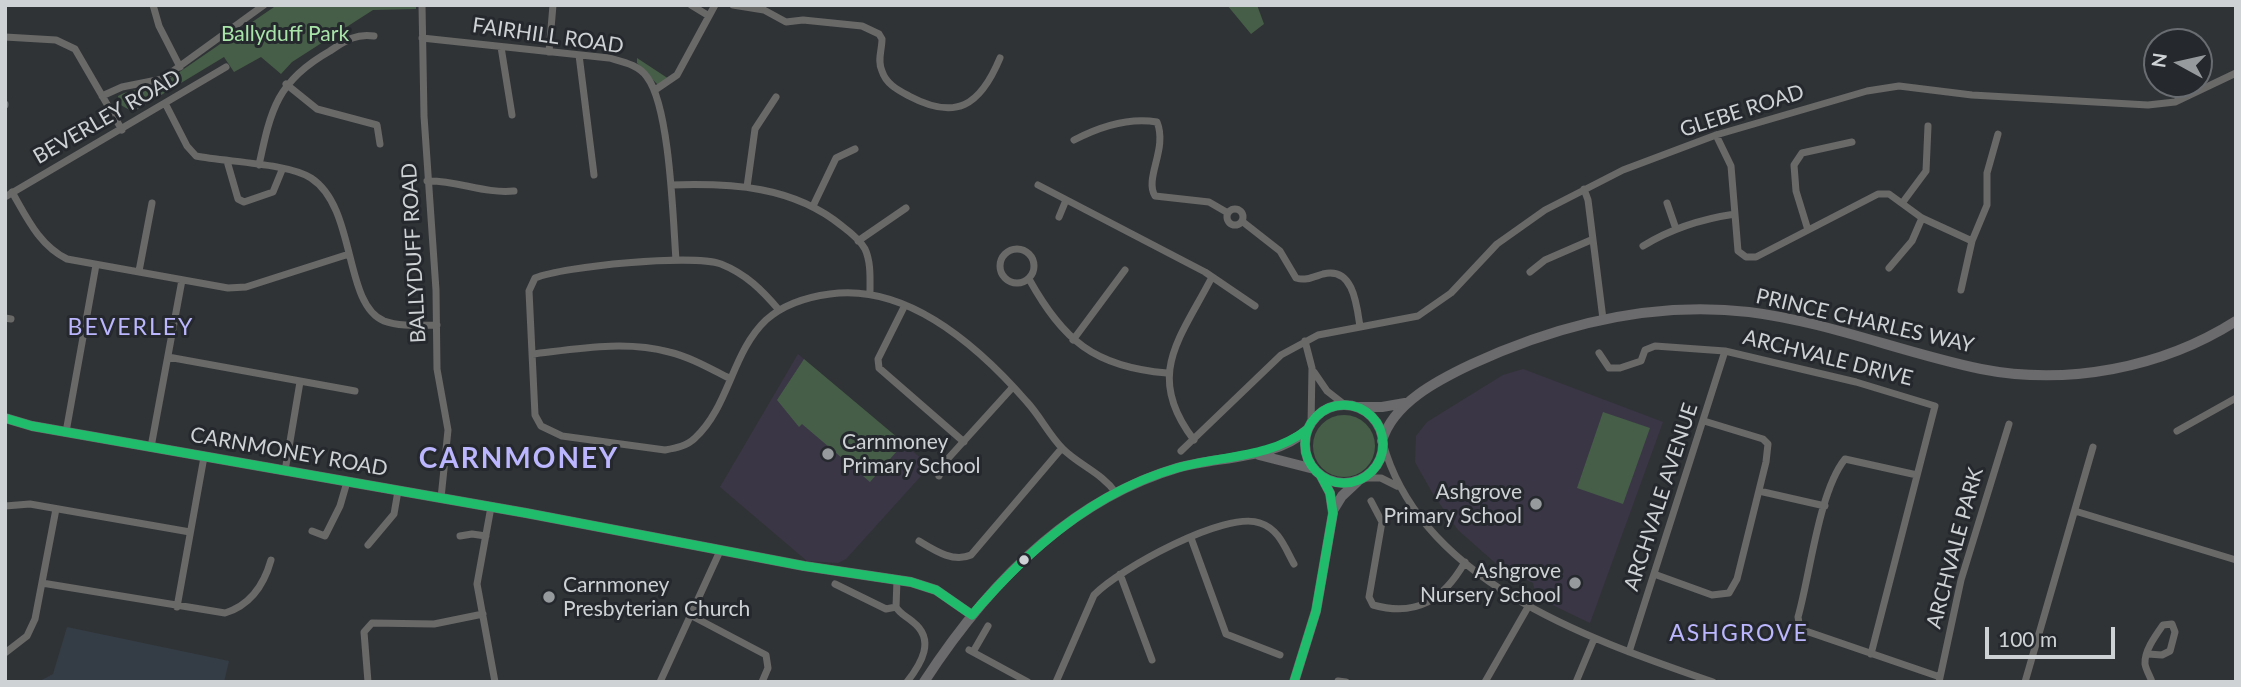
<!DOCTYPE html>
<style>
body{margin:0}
#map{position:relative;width:2241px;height:687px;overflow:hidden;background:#303336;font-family:Lato,sans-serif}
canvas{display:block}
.frame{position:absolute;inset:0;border:7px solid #cfd2d5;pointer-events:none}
.north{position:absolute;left:2143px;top:28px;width:70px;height:70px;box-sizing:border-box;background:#25292e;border:2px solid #696d71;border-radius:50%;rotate:278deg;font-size:19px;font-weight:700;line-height:28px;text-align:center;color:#cfd2d5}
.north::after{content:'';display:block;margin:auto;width:24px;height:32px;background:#979a9d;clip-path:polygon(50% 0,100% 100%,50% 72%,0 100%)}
.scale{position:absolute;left:1985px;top:627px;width:130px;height:32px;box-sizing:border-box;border:4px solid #cfd2d5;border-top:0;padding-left:9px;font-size:21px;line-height:24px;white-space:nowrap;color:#cfd2d5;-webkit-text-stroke:5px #25292e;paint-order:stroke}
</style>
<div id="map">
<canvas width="2241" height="687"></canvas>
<div class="frame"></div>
<div class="north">N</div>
<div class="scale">100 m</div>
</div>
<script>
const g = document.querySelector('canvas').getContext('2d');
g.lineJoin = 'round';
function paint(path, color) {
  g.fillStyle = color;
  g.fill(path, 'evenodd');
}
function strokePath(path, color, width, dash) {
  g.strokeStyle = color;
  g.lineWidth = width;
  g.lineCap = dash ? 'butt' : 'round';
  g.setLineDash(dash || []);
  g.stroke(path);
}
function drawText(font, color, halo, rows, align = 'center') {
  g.font = font + ' Lato,sans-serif';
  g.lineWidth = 6;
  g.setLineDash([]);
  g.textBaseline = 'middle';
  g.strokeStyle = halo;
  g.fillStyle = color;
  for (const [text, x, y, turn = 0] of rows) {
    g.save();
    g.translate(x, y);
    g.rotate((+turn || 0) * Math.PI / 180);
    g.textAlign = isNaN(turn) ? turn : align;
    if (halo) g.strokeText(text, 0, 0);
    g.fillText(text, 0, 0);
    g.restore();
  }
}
paint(new Path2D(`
 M67 627 229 661 224 682H38L53 674Z`), '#343d45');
paint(new Path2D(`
 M798 354 930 466 846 559 838 563 807 561 720 487Z
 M1523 369 1663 422 1590 623 1536 597 1533 583 1501 568 1458 530 1433 494 1415 462 1416 436 1427 422 1503 375Z`), '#3a3646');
paint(new Path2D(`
 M277 5H416V9L373 10 292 62 281 74 261 57 234 72 224 57 133 112 119 104 118 96 124 93 162 84Z
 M1227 5H1257L1264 24 1251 34Z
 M637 58 669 79 658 85 637 63Z
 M804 359 904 443 870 482 802 424 799 427 777 400Z
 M1603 412 1650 428 1623 504 1577 488Z
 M1313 446a31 31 0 1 1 62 0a31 31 0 1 1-62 0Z`), '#465e47');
strokePath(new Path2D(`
 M153 5 159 26 180 67
 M422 5 424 116 436 290 437 369 448 430 441 498
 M691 5 709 16
 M733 5 764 10 786 22 803 20 862 26 879 34 882 39C882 50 877 61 882 71 886 84 898 90 909 96 956 121 980 106 1000 58
 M5 37 56 40 75 49 122 130
 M422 38 609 58C623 62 639 65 647 77 670 107 673 220 676 260
 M501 47 512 115
 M549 52 553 5
 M579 55 594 175
 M286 84 317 109 377 125 380 144
 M655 90 677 75 715 5
 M102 96 122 87 162 79 264 5
 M5 104V105
 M166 105 187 146 196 156C225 162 288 163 311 178 357 208 343 304 384 321 400 327 421 325 437 325
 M1716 135 1731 166 1738 251 1746 257H1756L1878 194H1889L1922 218 1972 241
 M1074 140C1099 127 1128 117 1157 122 1168 149 1144 178 1155 196L1209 202 1228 213
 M227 161 238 199 244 202 273 192 282 170
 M259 165C271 109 277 81 330 51 345 41 356 33 374 36
 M427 181C457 180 484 194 514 191
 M671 185C732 183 793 186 842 226 850 232 860 240 865 249 871 262 870 278 870 292
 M1038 185 1205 272 1255 306
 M747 187 755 129 776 97
 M1584 189 1588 200 1603 319
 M12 192C27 218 39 245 67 259L228 288 246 287 349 254
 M5 197 226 67
 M1903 202 1926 171 1928 126
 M1667 203 1676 229
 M813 206 836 158 855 149
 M1227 217a8 8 0 1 1 16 0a8 8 0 1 1-16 0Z
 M1059 217 1066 200
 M1243 222 1280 251 1296 278C1306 281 1313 277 1323 274 1354 266 1357 307 1360 327
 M1808 230 1796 191 1794 165 1802 153 1852 142
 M858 241 906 208
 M1643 246C1672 228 1701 219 1735 214
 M1000 266a17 17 0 1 1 34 0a17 17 0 1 1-34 0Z
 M1889 268 1912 241 1922 218
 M139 271 152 203
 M1530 272 1545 260 1591 240
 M1029 279C1063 340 1094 367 1167 373
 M1961 290 1972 241 1987 205V173L1998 134
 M905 305 878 359 879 368 964 442
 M779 310C762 290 746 274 721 264 692 254 564 266 535 278L529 291 535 415 541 426 562 436 665 450C676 448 687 446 695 438 729 407 732 352 766 320 784 304 807 297 830 294 908 283 979 347 1027 402 1040 416 1049 435 1063 449 1079 465 1102 473 1116 493
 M5 318 11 319
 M1073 340 1125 270
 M1305 341 1312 368 1311 425
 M1599 353 1609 368H1620L1641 361 1645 350 1655 346 1725 351 1856 382 1935 406 1871 654
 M532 354C576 349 625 340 669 352 690 357 709 368 729 378
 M168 357 355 391
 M1314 372 1327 391 1345 405
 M2177 431 2236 398
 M66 432 96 265
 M1194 440C1144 375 1180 339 1212 277
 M1383 443C1421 583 1592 640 1713 682
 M151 447 182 280
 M1181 451 1281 355 1318 335 1418 316 1451 293 1497 244 1545 210 1623 170 1716 135 1867 91 1899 86 1972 95 2148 105 2175 102 2236 73
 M285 471 300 382
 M1917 475 1845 459C1819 491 1810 575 1798 617L1800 629 1940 677
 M939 476 944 463 1012 388
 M1362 478H1381L1397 486
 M1759 491 1825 506
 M1371 501 1382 522 1369 597 1373 605C1417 617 1443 600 1465 562
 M5 506 30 504 190 532
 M491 507 477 584 495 682
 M2075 511 2236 560
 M312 531 325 536 340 506 347 482
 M460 536 472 534 486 536
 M1191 538 1226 634 1280 655
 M919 541C934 550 953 563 971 555L1062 448
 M368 545 394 514 398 491
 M1120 574 1152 660
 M1654 574 1712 595 1729 593 1737 579 1766 462 1768 444 1763 439 1704 421
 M897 580 896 607C900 614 906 616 913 622 936 640 921 664 907 682
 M42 583 225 613C251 605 264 585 271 560
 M835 584 886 609 896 607
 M177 607 204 457
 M692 616 766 655 768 668 762 682
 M969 650 1028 682
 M973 652 988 626
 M1629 652 1725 351
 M5 653 27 636 35 619 56 509
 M2148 654 2162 655 2170 651 2175 632 2172 624 2163 625C2156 635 2144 651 2145 664 2146 670 2150 676 2152 682
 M1338 681 1346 682
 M368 682 364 632 372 623 434 624 483 614
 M660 682 720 551
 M1056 682 1094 595C1119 569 1226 510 1260 523 1279 529 1285 548 1294 564
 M1485 682 1528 607
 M1576 682 1594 639
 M1939 682 1961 580 2009 424
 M2025 682 2093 447`), '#696968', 7);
strokePath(new Path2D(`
 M1305 444a39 39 0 1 1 78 0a39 39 0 1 1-78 0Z
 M1358 407H1382L1405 403
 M5 418 32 426 526 513 804 566 911 582 936 590 972 615
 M1382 441C1393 403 1438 380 1472 364 1559 324 1653 301 1749 312 1829 322 1903 353 1981 369 2067 386 2162 368 2236 321
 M1259 455 1314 469
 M1334 509 1342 496 1358 481
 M924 682C985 588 1066 501 1177 468 1218 456 1275 460 1308 429
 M1294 682 1316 611 1333 513 1330 493 1321 476`), '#6b6a6c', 10);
strokePath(new Path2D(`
 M1305 444a39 39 0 1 1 78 0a39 39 0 1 1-78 0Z
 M5 418 32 426 526 513 804 566 911 582 936 590 972 615C1028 550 1093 492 1177 468 1222 455 1269 459 1308 429
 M1294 682 1316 611 1333 513 1330 493 1321 476`), '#20bc6c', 9);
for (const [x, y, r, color] of [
 [828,454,7,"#979a9d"],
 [1536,504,7,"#979a9d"],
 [1024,560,6,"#cfd2d5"],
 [1575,583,7,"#979a9d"],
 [549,597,7,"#979a9d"]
]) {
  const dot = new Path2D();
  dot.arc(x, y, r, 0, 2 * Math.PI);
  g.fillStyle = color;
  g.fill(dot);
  strokePath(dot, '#25292e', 2.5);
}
drawText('21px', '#a8e4a8', '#25292e', [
 ["Ballyduff Park",285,34]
]);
drawText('21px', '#cfd2d5', '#25292e', [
 ["FAIRHILL ROAD",548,36,8],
 ["GLEBE ROAD",1742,111,-18],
 ["BEVERLEY ROAD",107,117,-30],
 ["BALLYDUFF ROAD",414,253,-93],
 ["PRINCE CHARLES WAY",1865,321,13],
 ["ARCHVALE DRIVE",1828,358,14],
 ["CARNMONEY ROAD",289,452,10],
 ["ARCHVALE AVENUE",1661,497,-72],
 ["ARCHVALE PARK",1955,548,-75]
]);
drawText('21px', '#cfd2d5', '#25292e', [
 ["Carnmoney",842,442],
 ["Primary School",842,466],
 ["Ashgrove",1522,492,"right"],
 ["Primary School",1522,516,"right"],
 ["Ashgrove",1561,571,"right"],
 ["Nursery School",1561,595,"right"],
 ["Carnmoney",563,585],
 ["Presbyterian Church",563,609]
], 'left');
g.letterSpacing = '2px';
drawText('23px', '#bbb6fd', '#25292e', [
 ["BEVERLEY",131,328],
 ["ASHGROVE",1739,634]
]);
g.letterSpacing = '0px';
g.letterSpacing = '2px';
drawText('bold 28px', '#bbb6fd', '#25292e', [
 ["CARNMONEY",519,459]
]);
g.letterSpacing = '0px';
</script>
